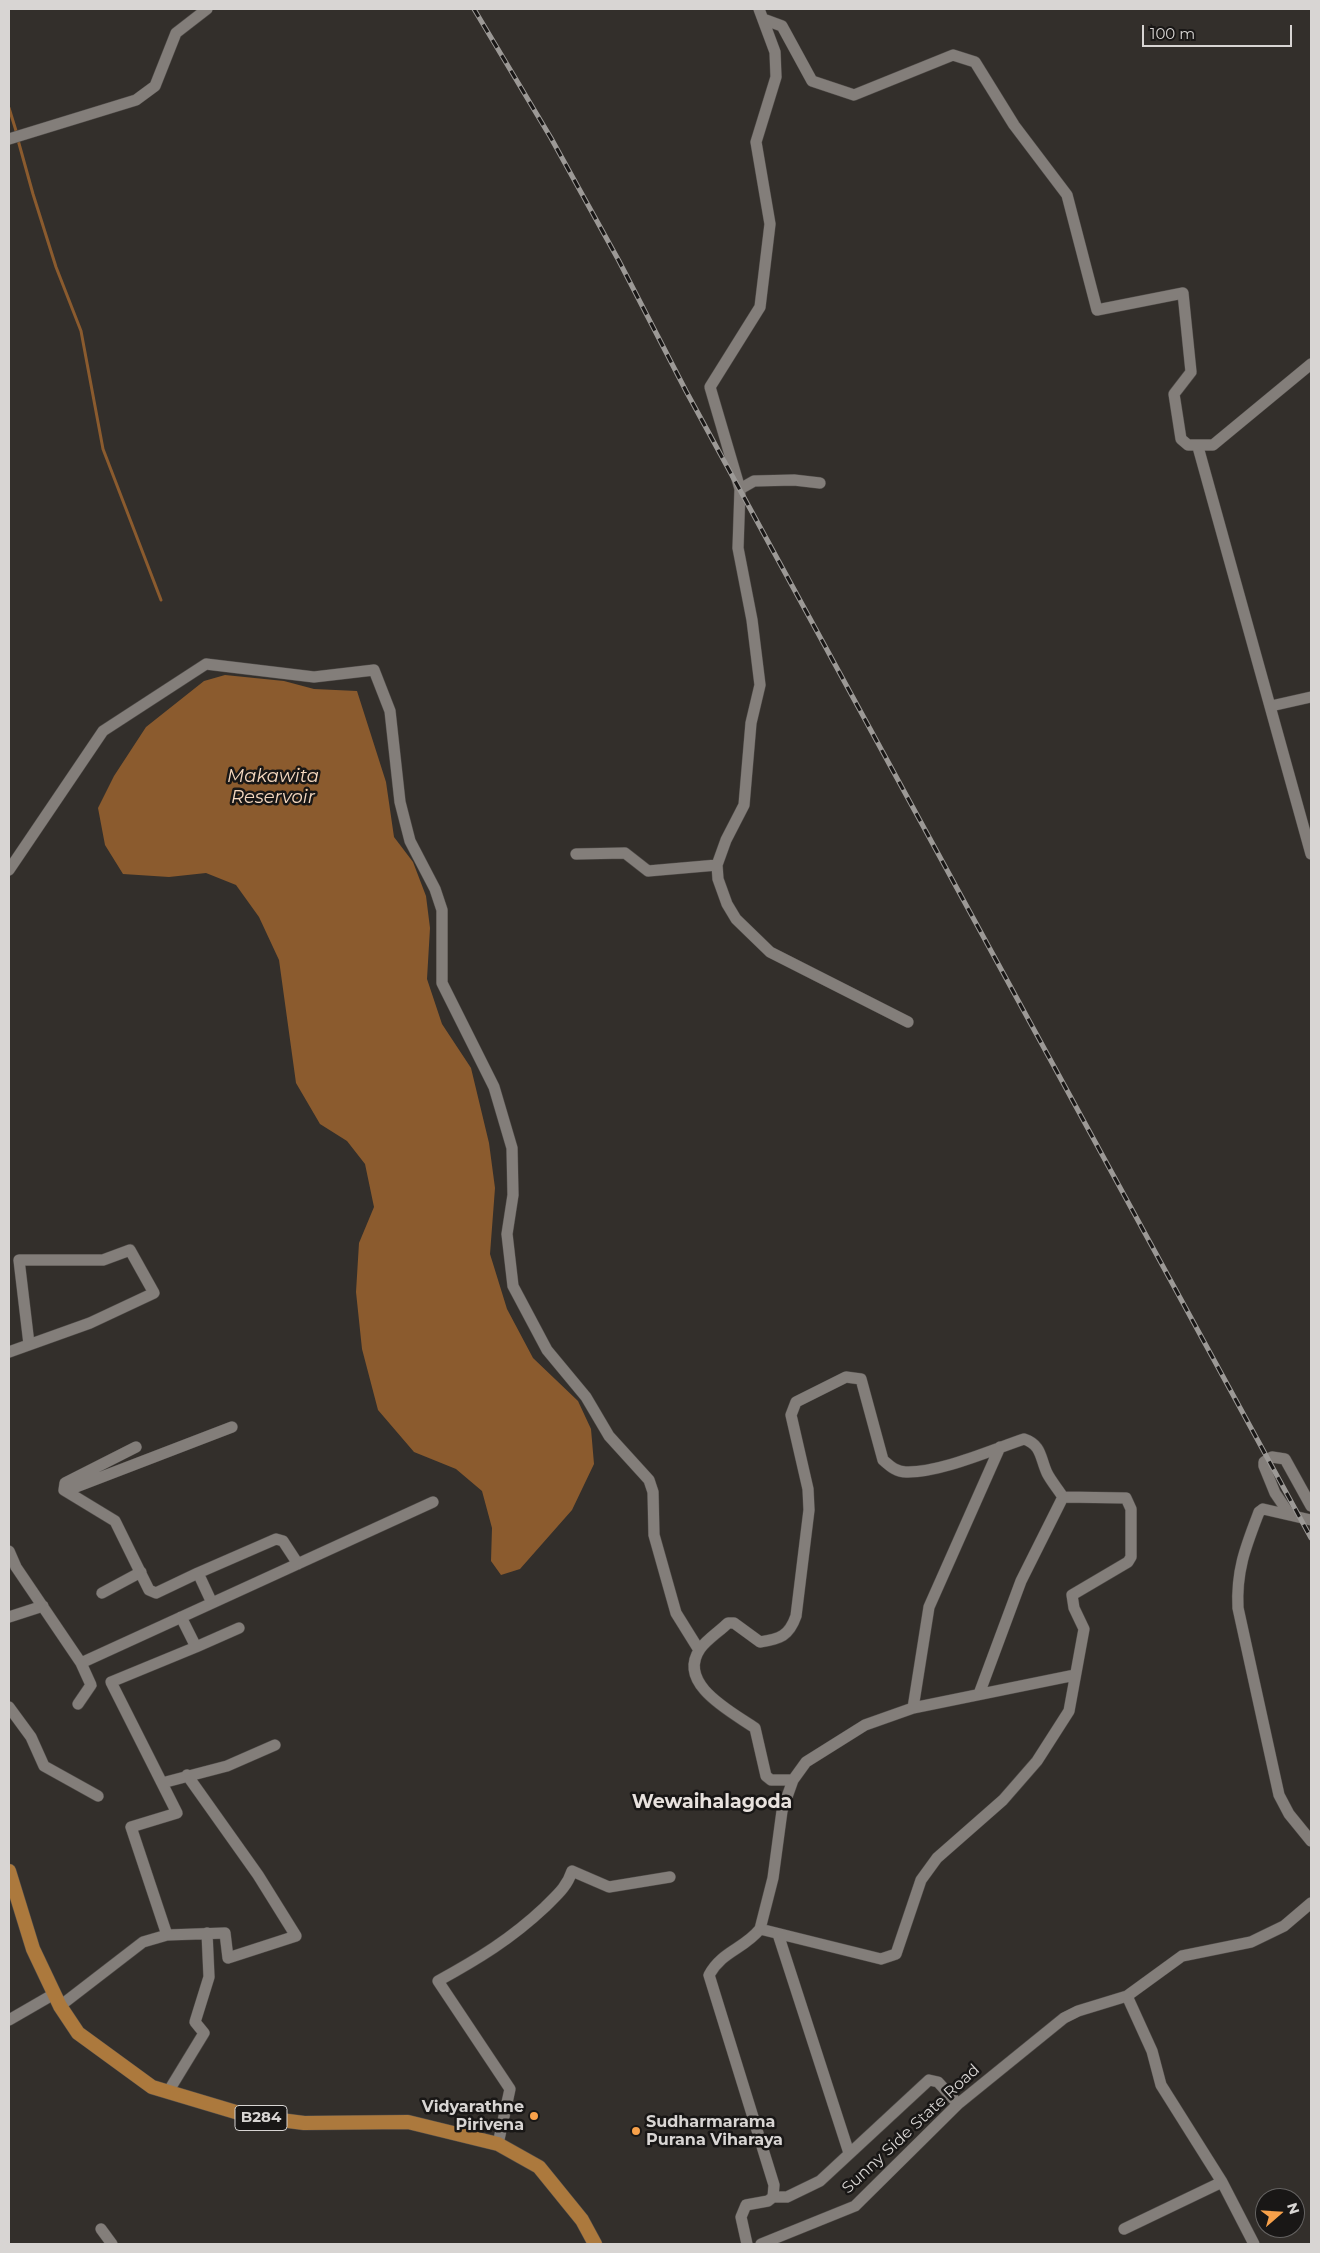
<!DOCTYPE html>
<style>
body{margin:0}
#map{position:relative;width:1320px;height:2253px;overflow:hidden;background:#332f2b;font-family:Montserrat,sans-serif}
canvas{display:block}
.frame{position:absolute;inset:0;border:10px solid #d8d5d3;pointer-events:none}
.north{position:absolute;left:1255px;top:2188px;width:50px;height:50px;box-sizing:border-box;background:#191716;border:1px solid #656362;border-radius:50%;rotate:71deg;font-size:14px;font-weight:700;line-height:20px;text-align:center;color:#d8d5d3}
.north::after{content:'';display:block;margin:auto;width:18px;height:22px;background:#f8a14a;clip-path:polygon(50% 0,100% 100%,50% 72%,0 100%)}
.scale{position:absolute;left:1142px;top:25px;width:150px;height:22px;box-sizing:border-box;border:2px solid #d8d5d3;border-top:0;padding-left:6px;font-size:15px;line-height:18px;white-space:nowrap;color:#d8d5d3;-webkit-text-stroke:4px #191716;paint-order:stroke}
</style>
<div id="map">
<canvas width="1320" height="2253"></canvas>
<div class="frame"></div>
<div class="north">N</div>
<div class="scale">100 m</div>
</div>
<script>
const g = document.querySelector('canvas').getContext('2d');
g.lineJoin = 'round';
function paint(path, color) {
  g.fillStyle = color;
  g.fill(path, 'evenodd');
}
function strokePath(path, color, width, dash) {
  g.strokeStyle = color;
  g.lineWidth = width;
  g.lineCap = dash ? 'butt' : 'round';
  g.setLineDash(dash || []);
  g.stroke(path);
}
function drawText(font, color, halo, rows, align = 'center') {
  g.font = font + ' Montserrat,sans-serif';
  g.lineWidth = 5;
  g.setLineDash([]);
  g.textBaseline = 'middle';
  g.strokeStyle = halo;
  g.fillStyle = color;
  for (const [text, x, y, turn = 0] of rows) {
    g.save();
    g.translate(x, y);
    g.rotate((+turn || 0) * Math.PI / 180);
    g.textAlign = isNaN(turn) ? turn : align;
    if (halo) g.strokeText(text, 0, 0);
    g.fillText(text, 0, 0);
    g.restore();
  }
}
paint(new Path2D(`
 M225 675 284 681 314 689 357 691 386 782 394 837 413 862 426 896 430 928 427 979 442 1024 471 1068 489 1143 495 1188 490 1254 507 1309 533 1358 578 1401 591 1429 594 1464 572 1510 520 1569 501 1575 491 1561 492 1528 482 1491 456 1469 414 1452 378 1410 362 1349 356 1292 359 1243 374 1207 365 1164 347 1141 320 1124 296 1083 279 960 259 917 236 885 206 873 169 877 123 874 105 845 98 808 114 776 146 727 204 681Z`), '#8b5b2e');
strokePath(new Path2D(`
 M9 108 17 134
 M18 140 33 194 56 267 81 331 103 449 161 600`), '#8b5b2e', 3);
const minor = new Path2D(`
 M759 9 775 52 776 77 756 142 770 224 760 307 710 387 740 489 738 548 752 620 760 685 751 723 744 805 726 840 717 865 718 879 727 904 736 919 770 952 908 1022
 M763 19 782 26 812 81 854 95 953 55 975 62 1014 125 1067 195 1097 310 1183 293 1191 372 1174 394 1181 439 1188 445H1213L1311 364
 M9 139 136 100 155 86 176 33 207 9
 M1198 447 1311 854
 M740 489 754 481 794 480 820 483
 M1271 706 1311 697
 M576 854 625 853 648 871 717 865
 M9 870 103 731 206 664 314 677 374 670 390 711 400 802 410 841 435 889 442 910V983L494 1087 512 1148 513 1195 507 1234 513 1286 547 1350 586 1397 609 1436 649 1480 653 1492 654 1535 676 1613 699 1650
 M9 1352 90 1323 154 1293 130 1250 103 1260H19L29 1344
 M136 1447 65 1483 64 1490 115 1521 149 1590 156 1593 198 1573
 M68 1490 232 1427
 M1290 1515 1275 1493 1264 1466V1462L1272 1457 1285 1459 1311 1506
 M1311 1520 1263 1509 1259 1512C1246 1546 1236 1570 1238 1608L1279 1795 1289 1814 1311 1841
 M9 1551 16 1567 81 1663 433 1502
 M102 1593 141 1572
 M212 1603 198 1573 276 1539 283 1541 298 1564
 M9 1617 43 1606
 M181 1617 196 1647 239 1628
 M979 1694 1021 1581 1063 1497
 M78 1704 91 1685 81 1663
 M9 1707 31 1737 44 1766 98 1796
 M913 1708 929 1607 1000 1447
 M162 1783 227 1766 275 1745
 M760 1929 881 1959 896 1954 921 1880 937 1858 1003 1800 1037 1761 1069 1711 1084 1629 1074 1608 1072 1595 1128 1562 1131 1557V1509L1126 1498 1063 1497C1058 1489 1051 1481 1047 1473 1040 1458 1042 1445 1024 1439 991 1450 940 1473 906 1472 896 1472 890 1466 883 1460L861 1379 846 1377 796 1402 791 1415 808 1489 809 1510 796 1616C789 1636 780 1639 760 1642L734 1623H728C720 1631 706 1640 700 1649 676 1684 732 1712 755 1728L766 1776 771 1780H793
 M778 1934 849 2153
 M167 1935 225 1933 228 1958 296 1936 258 1875 187 1775
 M1127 1996 1152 2051 1161 2085 1222 2182 1254 2244
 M60 2006 143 1942 167 1935 131 1827 177 1813 111 1682 196 1647
 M9 2020 54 1994
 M168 2092 204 2033 195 2022 209 1977 207 1933
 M498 2144 510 2089 438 1981C478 1959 511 1939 545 1907 557 1895 567 1887 572 1871L609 1887 670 1877
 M773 2197H787L820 2181 929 2080 938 2082 958 2104
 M101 2229 112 2244
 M1124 2229 1222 2182
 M747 2244 741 2217 746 2205 768 2201 773 2197 774 2185 709 1975C722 1951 744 1949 760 1929L773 1878 782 1811 793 1780 806 1762 865 1725 913 1708 1075 1675
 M761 2244 855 2206 958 2104 1064 2018 1078 2011 1127 1996 1182 1956 1251 1942 1284 1926 1311 1903`);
const primary = new Path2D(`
 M9 1871 33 1949 60 2006 78 2033 152 2087 249 2116 304 2123 408 2122 498 2144 539 2167 582 2220 595 2244`);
strokePath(minor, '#504c49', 12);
strokePath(primary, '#504c49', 15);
strokePath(minor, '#837e7a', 11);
strokePath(primary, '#ac793d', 14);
const rail = new Path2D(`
 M474 9 551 138 619 261 686 391 1311 1538`);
strokePath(rail, '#9c9996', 5);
strokePath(rail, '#191716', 3, [9]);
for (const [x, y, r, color] of [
 [534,2116,5,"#f8a14a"],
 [636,2131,5,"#f8a14a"]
]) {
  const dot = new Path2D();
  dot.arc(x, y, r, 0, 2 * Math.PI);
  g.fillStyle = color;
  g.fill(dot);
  strokePath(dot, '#191716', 2);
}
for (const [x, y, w] of [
 [261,2118,52]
]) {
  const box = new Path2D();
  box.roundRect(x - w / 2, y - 12.5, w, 25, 4);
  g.fillStyle = '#191716';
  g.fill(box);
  strokePath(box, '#d8d5d3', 1);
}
drawText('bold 15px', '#d8d5d3', null, [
 ["B284",261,2118]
]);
drawText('bold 16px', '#d8d5d3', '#191716', [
 ["Vidyarathne",524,2107],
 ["Pirivena",524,2125],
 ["Sudharmarama",646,2122,"left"],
 ["Purana Viharaya",646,2140,"left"]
], 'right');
drawText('16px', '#d8d5d3', '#191716', [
 ["Sunny Side State Road",911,2129,-43]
]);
drawText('italic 18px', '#f6d9c0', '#191716', [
 ["Makawita",273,777],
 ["Reservoir",273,798]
]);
drawText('bold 19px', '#e8e2de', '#191716', [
 ["Wewaihalagoda",712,1802]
]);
</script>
